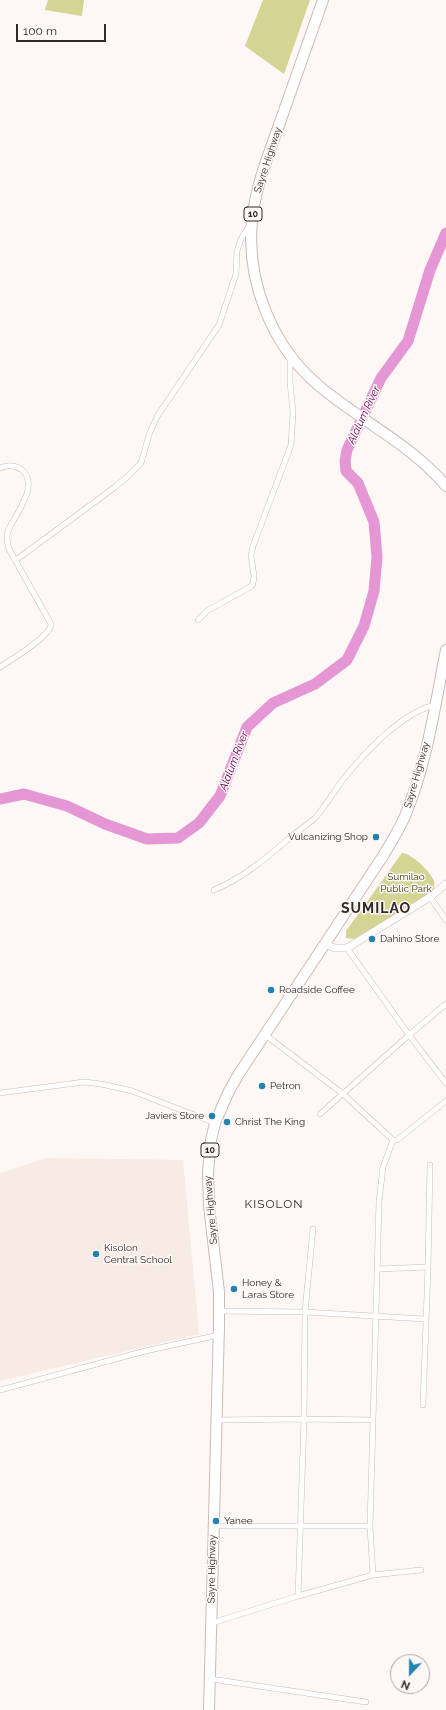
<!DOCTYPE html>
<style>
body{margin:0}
#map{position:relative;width:446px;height:1710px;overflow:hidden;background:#fdf7f5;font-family:Raleway,sans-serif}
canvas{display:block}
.north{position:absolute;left:390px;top:1654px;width:40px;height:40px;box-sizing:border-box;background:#fdf7f5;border:1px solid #aba5a3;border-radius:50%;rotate:202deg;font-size:11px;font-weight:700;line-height:16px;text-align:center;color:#2f2a28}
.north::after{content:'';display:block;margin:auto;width:14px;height:18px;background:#2582af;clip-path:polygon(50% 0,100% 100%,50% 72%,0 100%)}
.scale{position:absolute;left:16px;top:24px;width:90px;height:18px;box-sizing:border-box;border:2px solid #2f2a28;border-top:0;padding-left:5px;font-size:12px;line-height:14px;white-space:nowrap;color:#2f2a28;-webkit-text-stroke:3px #fdf7f5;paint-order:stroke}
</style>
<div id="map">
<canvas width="446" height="1710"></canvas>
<div class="north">N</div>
<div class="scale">100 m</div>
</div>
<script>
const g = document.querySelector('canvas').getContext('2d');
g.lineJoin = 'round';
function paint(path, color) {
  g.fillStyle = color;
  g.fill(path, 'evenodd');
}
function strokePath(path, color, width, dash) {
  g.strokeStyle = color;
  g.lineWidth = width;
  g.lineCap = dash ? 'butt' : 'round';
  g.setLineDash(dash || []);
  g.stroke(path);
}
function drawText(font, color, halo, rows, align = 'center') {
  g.font = font + ' Raleway,sans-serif';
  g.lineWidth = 3;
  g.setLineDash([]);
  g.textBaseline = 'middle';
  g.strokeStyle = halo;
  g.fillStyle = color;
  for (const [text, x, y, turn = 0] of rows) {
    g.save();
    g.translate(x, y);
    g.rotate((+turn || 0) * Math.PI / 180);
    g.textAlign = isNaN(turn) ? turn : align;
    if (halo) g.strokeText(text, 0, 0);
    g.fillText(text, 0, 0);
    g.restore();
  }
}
paint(new Path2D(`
 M47 1158 183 1160 199 1334 0 1381V1173Z`), '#f8eae5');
paint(new Path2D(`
 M48 0H84L82 16 45 10Z
 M263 0H310L284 74 245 46Z
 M402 853C412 854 430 871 434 881 435 884 434 888 433 891L354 939 346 938V931Z`), '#d4d493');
strokePath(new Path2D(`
 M0 799 24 794 67 806 105 824 147 839 178 838 199 823 220 796 247 727 273 703 315 684 347 660 364 626 374 591 377 557 374 522 358 483 346 471 345 461 347 450 381 378 408 341 430 270 446 233`), '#e596d4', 11);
const street = new Path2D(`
 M0 468C7 465 15 465 21 469 41 485 15 514 8 531 6 537 7 542 9 549L51 624C51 636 11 660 0 667
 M16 560 115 487 126 478 141 463 150 432 158 415 219 325 236 274 237 251 241 239 250 225
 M198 620 207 611 250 587 253 584 254 576 251 556 253 546 291 445 293 413 290 382V357
 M214 890C241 879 264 860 286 841 295 833 306 826 315 818 325 807 333 793 342 781 363 754 401 713 435 705
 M430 897 446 920
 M347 948 409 1035 446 1083
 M264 1034 342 1093 393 1140H397L446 1101
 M0 1093 84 1082 101 1084 132 1091 215 1123
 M320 1114 409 1035 446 1004
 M313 1229 305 1312 304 1419 373 1420 370 1526
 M378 1269 428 1267
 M219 1311 305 1312 425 1319
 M0 1390 145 1351 219 1335
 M423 1405 428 1267 430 1165
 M217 1420 304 1419 298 1596
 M373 1420 379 1202 383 1167 393 1140
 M213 1526H370L373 1575
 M212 1623 298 1596 373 1575 421 1570
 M211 1679 366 1702`);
const secondary = new Path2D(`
 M324 944 335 948H347L430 897 446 884`);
const highway = new Path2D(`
 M323 0C308 43 293 85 278 128 267 158 255 189 252 221 246 281 272 346 318 385 359 420 412 445 446 486
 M209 1710 219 1326V1292L209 1206 208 1172 211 1140 215 1123 229 1091 240 1072 383 856C391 842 399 830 405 816 427 764 435 705 446 650`);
strokePath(street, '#c9bcb7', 6);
strokePath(secondary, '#c9bcb7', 8);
strokePath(highway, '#c9bcb7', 12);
strokePath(street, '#fff', 5);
strokePath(secondary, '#fff', 7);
strokePath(highway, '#fff', 10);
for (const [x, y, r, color] of [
 [376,837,4,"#2582af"],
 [372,939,4,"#2582af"],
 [271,990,4,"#2582af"],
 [262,1086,4,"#2582af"],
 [212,1116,4,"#2582af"],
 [227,1122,4,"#2582af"],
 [96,1254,4,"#2582af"],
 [234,1289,4,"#2582af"],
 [216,1521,4,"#2582af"]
]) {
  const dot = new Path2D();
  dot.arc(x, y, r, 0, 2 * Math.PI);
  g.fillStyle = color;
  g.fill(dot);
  strokePath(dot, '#fdf7f5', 1.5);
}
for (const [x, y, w] of [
 [253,214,18],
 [210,1150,18]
]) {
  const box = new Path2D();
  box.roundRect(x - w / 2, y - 7, w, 14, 3);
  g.fillStyle = '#fdf7f5';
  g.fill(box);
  strokePath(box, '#2f2a28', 1);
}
drawText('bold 9px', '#2f2a28', null, [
 ["10",253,214],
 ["10",210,1150]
]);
drawText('10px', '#2f2a28', '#fdf7f5', [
 ["Sayre Highway",268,160,-72],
 ["Sayre Highway",417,775,-74],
 ["Sayre Highway",211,1210,-95],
 ["Sayre Highway",212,1569,-89]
]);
drawText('10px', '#2f2a28', '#fdf7f5', [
 ["Vulcanizing Shop",368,837,"right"],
 ["Dahino Store",380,939],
 ["Roadside Coffee",279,990],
 ["Petron",270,1086],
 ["Javiers Store",204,1116,"right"],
 ["Christ The King",235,1122],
 ["Kisolon",104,1248],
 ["Central School",104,1260],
 ["Honey &",242,1283],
 ["Laras Store",242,1295],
 ["Yanee",224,1521]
], 'left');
drawText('10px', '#434218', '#fdf7f5', [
 ["Sumilao",406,877],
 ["Public Park",406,889]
]);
drawText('italic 11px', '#620056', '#fdf7f5', [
 ["Alalum River",364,415,-65],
 ["Alalum River",234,761,-69]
]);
g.letterSpacing = '1px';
drawText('12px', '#342a26', '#fdf7f5', [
 ["KISOLON",274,1204]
]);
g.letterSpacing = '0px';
g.letterSpacing = '1px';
drawText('bold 14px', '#342a26', '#fdf7f5', [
 ["SUMILAO",376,909]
]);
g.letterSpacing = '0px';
</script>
